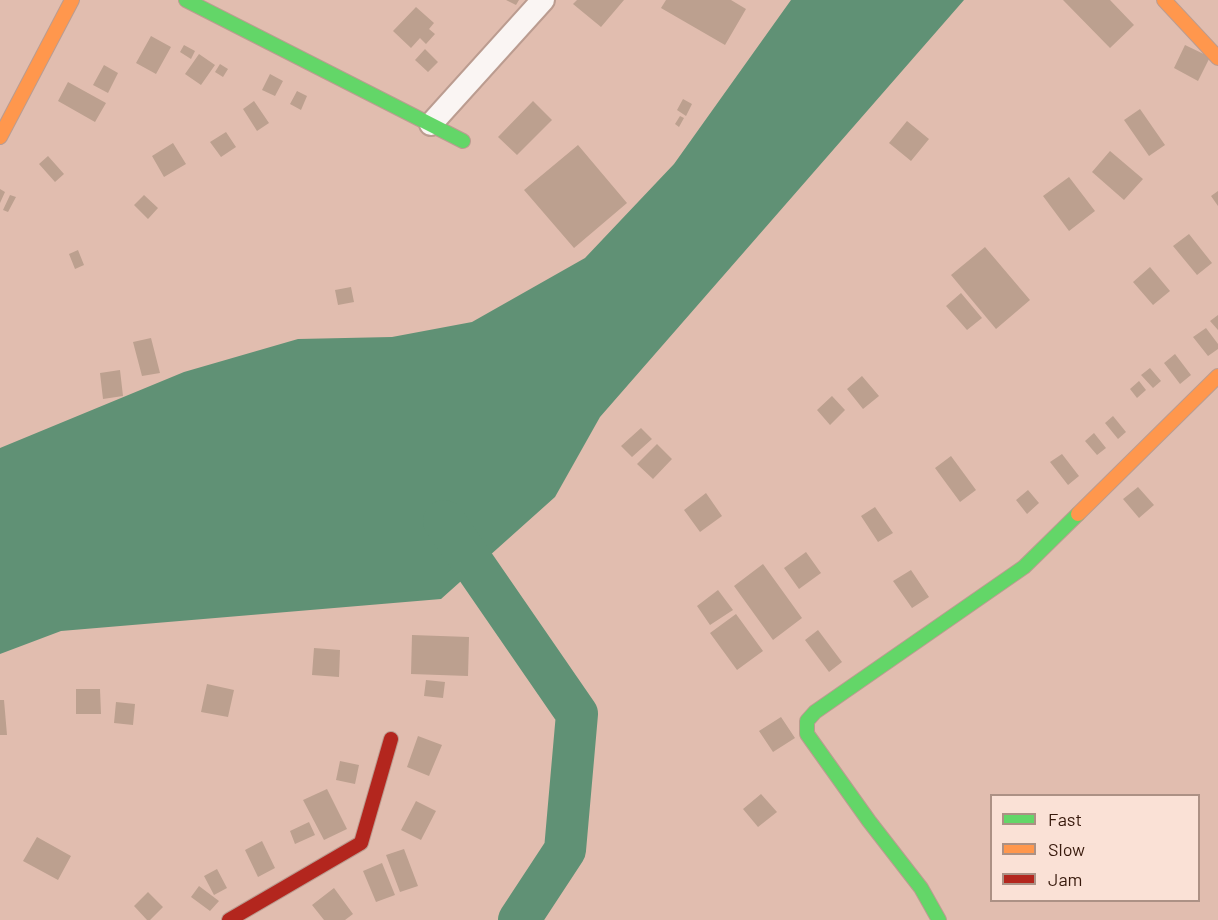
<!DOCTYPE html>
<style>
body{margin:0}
#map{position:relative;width:1218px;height:920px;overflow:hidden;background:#e1bdaf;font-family:Barlow,sans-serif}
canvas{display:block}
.legend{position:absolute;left:990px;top:794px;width:210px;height:108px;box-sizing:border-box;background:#fae1d6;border:2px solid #ac9185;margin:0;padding:8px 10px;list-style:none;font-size:18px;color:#37190c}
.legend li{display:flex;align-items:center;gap:12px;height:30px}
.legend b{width:30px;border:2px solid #ac9185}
</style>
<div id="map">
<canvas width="1218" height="920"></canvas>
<ul class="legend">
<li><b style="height:8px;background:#63d668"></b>Fast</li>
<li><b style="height:8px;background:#ff974d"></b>Slow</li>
<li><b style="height:8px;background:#b3261e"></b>Jam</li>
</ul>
</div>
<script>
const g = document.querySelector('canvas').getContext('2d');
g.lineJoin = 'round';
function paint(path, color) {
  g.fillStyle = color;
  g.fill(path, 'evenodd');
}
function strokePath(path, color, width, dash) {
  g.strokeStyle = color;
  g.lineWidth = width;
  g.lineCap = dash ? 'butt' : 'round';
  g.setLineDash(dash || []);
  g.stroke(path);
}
paint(new Path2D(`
 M791 0H964L600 417 555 497 441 599 61 631 0 654V448L184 372 298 339 392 337 472 322 585 258 674 164Z`), '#609175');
strokePath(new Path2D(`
 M444 521 577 714 565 850 519 920`), '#609175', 42);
paint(new Path2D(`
 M506 0H519L516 5Z
 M577 0H624L601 27 573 4Z
 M666 0H731L746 9 725 45 661 8Z
 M1063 0H1110L1134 25 1110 48Z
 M416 7 434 23 429 29 435 34 426 44 420 38 411 48 393 31Z
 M151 36 171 47 156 74 136 63Z
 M184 45 195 51 191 59 180 52Z
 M1185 45 1210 57 1198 81 1174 68Z
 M425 49 438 62 428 72 415 60Z
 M199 54 215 65 201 85 185 74Z
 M220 64 228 69 223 77 215 72Z
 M104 65 118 73 108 93 93 85Z
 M270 74 283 81 275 96 262 90Z
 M68 82 106 103 95 122 58 101Z
 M297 91 307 96 301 110 290 104Z
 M683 99 692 104 686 116 677 110Z
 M254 101 269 123 257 131 243 109Z
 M533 101 552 120 517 155 498 137Z
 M1140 109 1165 145 1149 156 1124 120Z
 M680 116 684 118 679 127 675 124Z
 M907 121 929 139 911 161 889 143Z
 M226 132 236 147 221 157 210 142Z
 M173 143 186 164 164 177 152 156Z
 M578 145 627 203 574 248 524 190Z
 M1110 151 1143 179 1124 200 1092 172Z
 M48 156 64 174 55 182 39 164Z
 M1069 177 1095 211 1069 231 1043 196Z
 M0 189 5 192 0 203Z
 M1218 191V206L1211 196Z
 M10 195 16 197 8 212 3 210Z
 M144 195 158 208 148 219 134 205Z
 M1189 234 1212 263 1197 275 1173 246Z
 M985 247 1030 300 996 329 951 275Z
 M78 250 84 265 75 269 69 254Z
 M1150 267 1170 291 1153 305 1133 282Z
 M351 287 354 302 338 305 335 290Z
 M961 293 982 318 967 330 946 306Z
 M1218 315V330L1210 321Z
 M1206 328 1218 344V349L1208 356 1193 337Z
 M151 338 160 373 142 376 133 342Z
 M1175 354 1191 375 1180 384 1164 363Z
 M1150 368 1161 381 1153 388 1141 375Z
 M120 370 123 396 103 399 100 373Z
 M862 376 879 396 863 409 847 389Z
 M1139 381 1146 390 1137 398 1130 389Z
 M832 396 845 410 830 425 817 410Z
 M1113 416 1126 432 1118 439 1105 423Z
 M641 428 652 439 632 457 621 446Z
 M1094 433 1106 448 1097 455 1085 441Z
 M657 444 672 459 653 479 637 464Z
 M1062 454 1079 476 1068 485 1050 462Z
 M951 456 976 490 960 502 935 468Z
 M1138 487 1154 505 1139 518 1123 499Z
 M1028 490 1039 503 1027 514 1016 500Z
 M706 493 722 516 700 532 684 510Z
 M875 507 893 533 878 542 861 516Z
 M806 552 821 573 799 589 784 568Z
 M763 564 802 618 773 640 734 586Z
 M911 570 929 597 912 608 893 581Z
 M718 590 733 610 710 625 697 606Z
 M736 614 763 651 737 670 710 633Z
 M818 630 842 662 829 672 805 640Z
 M412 635 469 637 468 676 411 674Z
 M314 648 340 650 339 677 312 675Z
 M426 680 445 682 443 698 424 696Z
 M207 684 234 690 228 717 201 712Z
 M76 689H100L101 714H76Z
 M0 700H4L7 735H0Z
 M116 702 135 704 133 725 114 723Z
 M781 717 795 738 773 752 759 731Z
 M418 736 442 745 429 776 407 767Z
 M340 761 359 765 355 784 336 780Z
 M327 789 347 829 324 840 303 800Z
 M761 794 777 812 758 827 743 809Z
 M416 801 436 811 421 840 401 830Z
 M309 822 315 835 295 844 290 831Z
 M37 837 71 856 58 880 23 861Z
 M262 841 275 868 258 877 245 850Z
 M404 849 418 886 400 892 386 855Z
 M382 863 395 895 376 902 363 871Z
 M217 869 227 888 214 895 204 876Z
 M199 886 219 901 210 911 191 897Z
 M334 888 353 914 345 920H324L312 905Z
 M148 892 163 907 150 920H147L134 906Z`), '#bca08f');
const street = new Path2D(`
 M431 124 543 0`);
const fast = new Path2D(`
 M186 0 463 141
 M939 920 921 888 869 821 807 734V721L815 712 1024 567 1078 514`);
const slow = new Path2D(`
 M1164 0 1218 58
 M0 137 72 0
 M1078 514 1218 376`);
const jam = new Path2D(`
 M229 920 361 843 391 739`);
strokePath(street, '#bb9c90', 26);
strokePath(fast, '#bb9c90', 16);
strokePath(slow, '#bb9c90', 16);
strokePath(jam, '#bb9c90', 16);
strokePath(street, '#faf5f3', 22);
strokePath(fast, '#63d668', 14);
strokePath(slow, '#ff974d', 14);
strokePath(jam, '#b3261e', 14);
</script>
